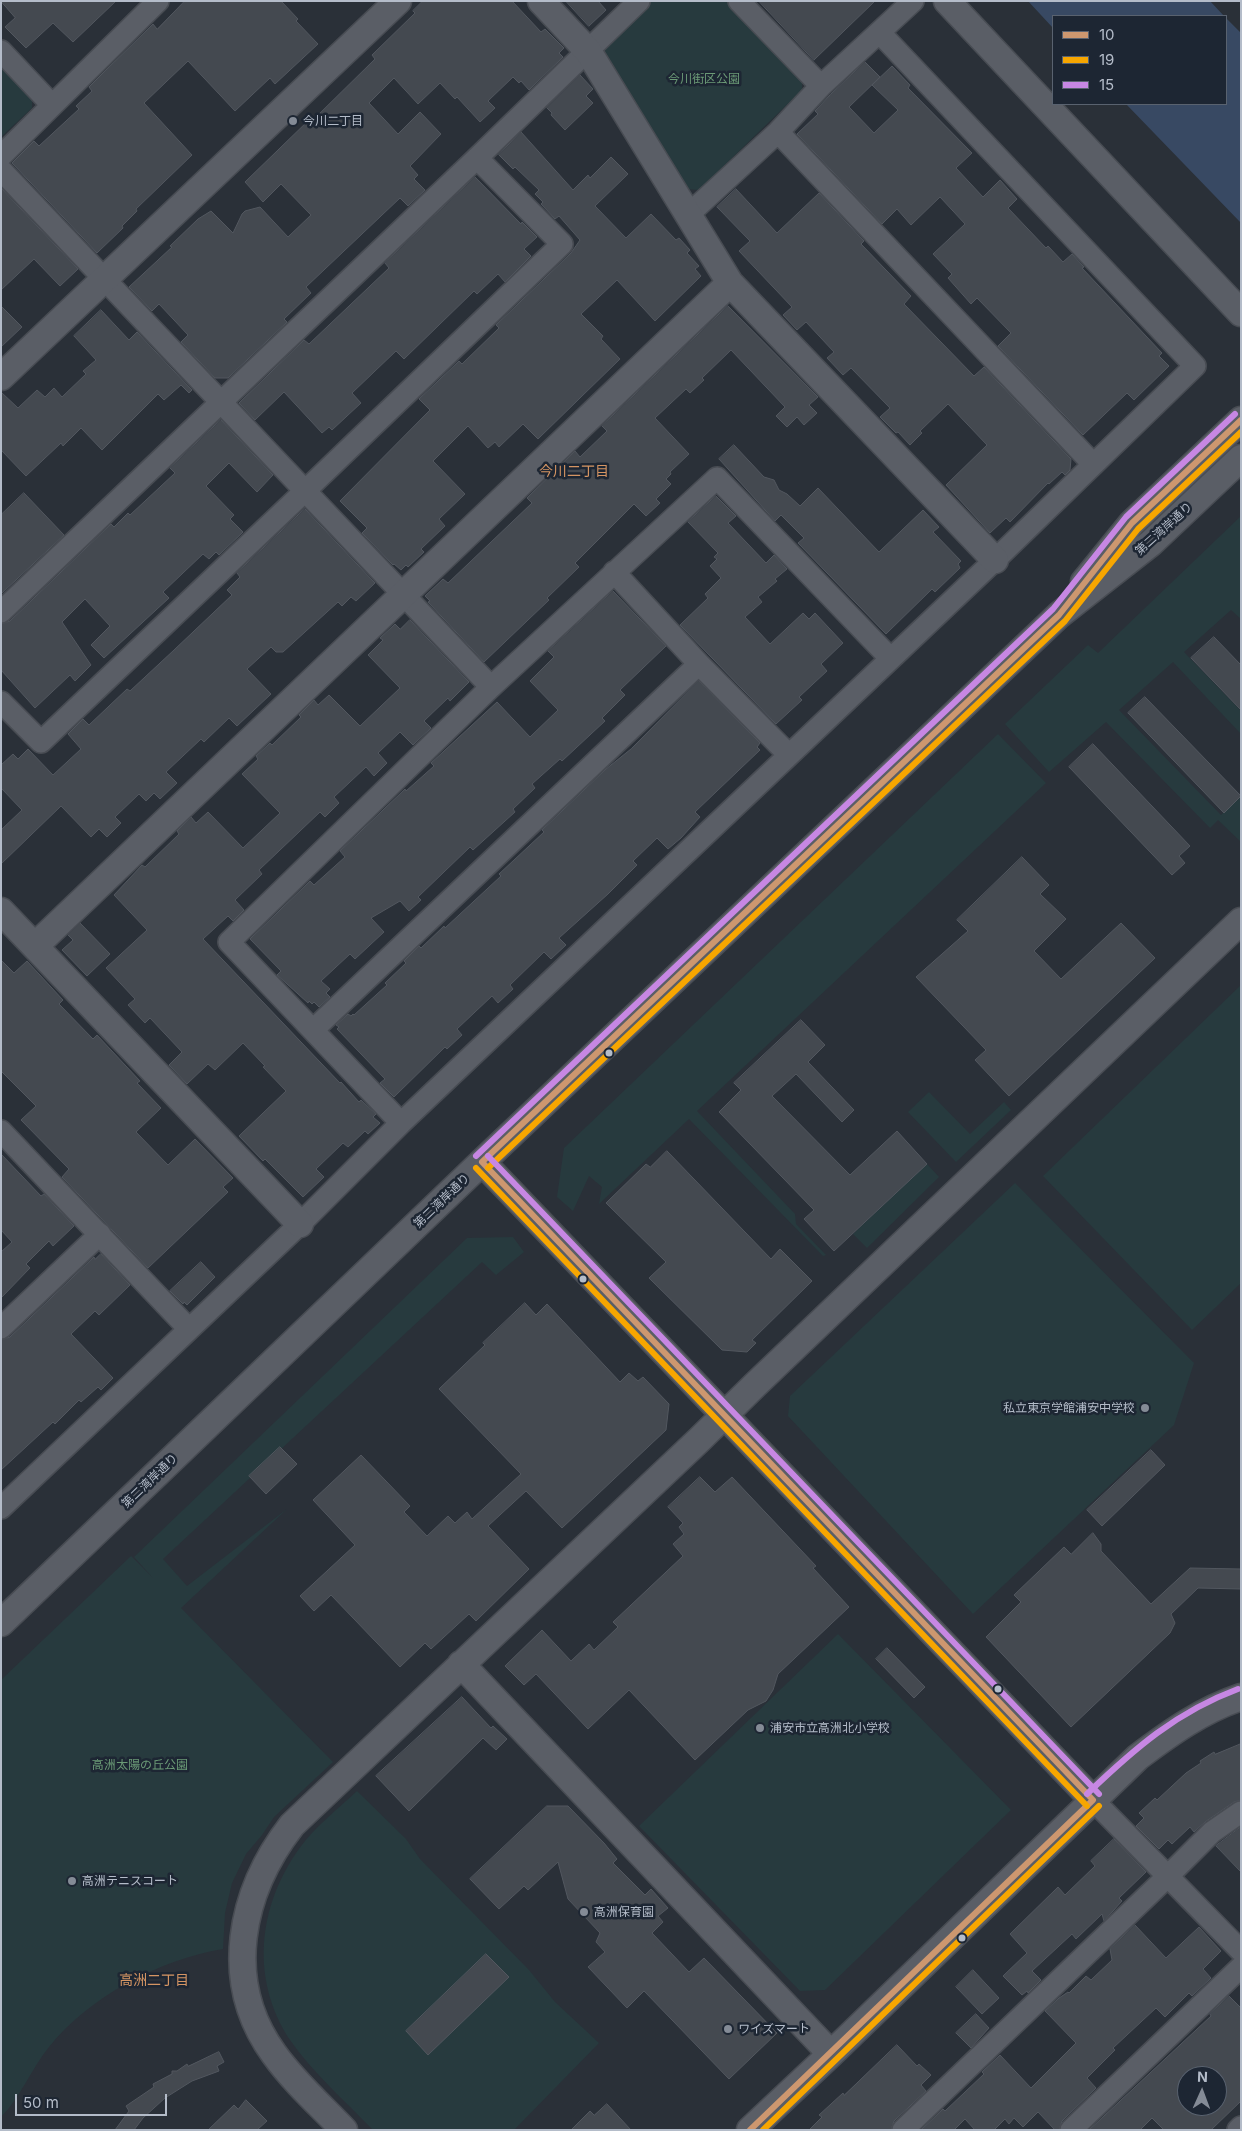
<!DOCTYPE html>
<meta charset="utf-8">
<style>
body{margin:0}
#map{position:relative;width:1242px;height:2131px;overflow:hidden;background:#2a3038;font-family:Inter,sans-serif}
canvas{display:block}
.frame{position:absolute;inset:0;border:2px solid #b4bcc9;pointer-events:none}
.legend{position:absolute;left:1052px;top:15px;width:175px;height:90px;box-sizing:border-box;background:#1d2633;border:1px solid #59626f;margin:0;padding:6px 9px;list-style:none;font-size:15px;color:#b4bcc9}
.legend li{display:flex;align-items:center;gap:10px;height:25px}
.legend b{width:25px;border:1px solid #59626f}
.north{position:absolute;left:1177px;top:2066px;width:50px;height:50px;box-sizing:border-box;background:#1d2633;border:1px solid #59626f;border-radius:50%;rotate:2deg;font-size:14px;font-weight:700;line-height:20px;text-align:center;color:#b4bcc9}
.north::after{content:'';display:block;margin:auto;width:18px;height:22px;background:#848b96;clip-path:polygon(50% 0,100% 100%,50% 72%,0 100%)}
.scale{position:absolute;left:15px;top:2094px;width:152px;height:22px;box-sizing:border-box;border:2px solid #b4bcc9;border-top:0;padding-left:6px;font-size:15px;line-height:18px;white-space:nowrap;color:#b4bcc9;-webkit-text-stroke:4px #1d2633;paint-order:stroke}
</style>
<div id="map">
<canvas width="1242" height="2131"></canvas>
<div class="frame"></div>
<ul class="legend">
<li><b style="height:6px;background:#cd976f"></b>10</li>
<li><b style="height:6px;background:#f7a600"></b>19</li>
<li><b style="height:6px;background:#c787e3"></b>15</li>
</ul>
<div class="north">N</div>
<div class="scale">50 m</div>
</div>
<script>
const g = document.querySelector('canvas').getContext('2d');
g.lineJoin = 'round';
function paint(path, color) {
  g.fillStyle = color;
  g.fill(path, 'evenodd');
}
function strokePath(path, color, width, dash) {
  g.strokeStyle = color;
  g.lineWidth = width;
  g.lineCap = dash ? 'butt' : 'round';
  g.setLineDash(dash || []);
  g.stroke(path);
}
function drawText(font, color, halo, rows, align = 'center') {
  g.font = font + ' Inter,"Noto Sans JP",sans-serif';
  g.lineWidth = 5;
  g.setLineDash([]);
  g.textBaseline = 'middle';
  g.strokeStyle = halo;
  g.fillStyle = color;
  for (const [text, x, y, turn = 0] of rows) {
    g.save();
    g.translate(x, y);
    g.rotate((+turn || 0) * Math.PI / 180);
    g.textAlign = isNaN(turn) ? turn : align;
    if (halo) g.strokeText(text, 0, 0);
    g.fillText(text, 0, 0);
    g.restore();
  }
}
paint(new Path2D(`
 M647 1H728L802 79V90L699 190 687 189 605 53 606 42Z
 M1 63 32 95V108L1 137Z
 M1241 516V619L1231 610 1184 652 1241 711V734L1173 662 1119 710 1221 815 1241 797V842L1218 820 1210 828 1106 722 1049 772 1005 724 1088 645 1098 653Z
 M998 734 1046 783 697 1111 795 1214 796 1224 826 1255 823 1256 689 1119 599 1204 602 1187 589 1176 573 1211 557 1197 564 1148Z
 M1241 985V1283L1192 1330 1043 1176Z
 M929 1092 970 1134 1004 1102 1011 1110 956 1162 908 1112Z
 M927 1164 939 1177 867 1248 853 1234Z
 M1015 1183 1194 1363 1174 1425 973 1614 788 1416 790 1396Z
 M513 1237 524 1252 496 1275 482 1262 163 1559 187 1586 287 1509 181 1608 333 1762 274 1817 262 1835 246 1854 232 1883 225 1913 223 1949C159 1960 90 1996 49 2047 31 2069 21 2097 1 2117V1680L131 1556 153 1578 134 1557 467 1238Z
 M838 1634 1011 1810 825 1990 800 1991 639 1826Z
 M357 1791 406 1839 420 1859 529 1970 555 2002 599 2043 514 2130H373C345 2101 313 2073 290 2040 248 1976 259 1899 305 1841 320 1823 340 1807 357 1791Z`), '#273a3e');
paint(new Path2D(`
 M1028 1H1210L1224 16H1053V28Z
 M1226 18 1241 33V223L1126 104H1226Z`), '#384963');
const building = new Path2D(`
 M1 1H116L73 42 53 23 26 48 5 27 15 18Z
 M185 1H281L298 19 296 21 318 44 275 84 270 78 235 111 188 61 144 103 192 155 136 209 137 211 122 226 123 228 97 253 12 163 34 141 39 146 79 109 76 106 92 91 89 87 104 72 153 24 157 29Z
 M423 1H512L541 32 545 29 564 48 559 53 563 57 529 90 521 81 519 83 513 77 488 101 495 108 480 122 457 97 455 99 440 83 418 104 394 78 369 103 398 134 420 112 441 134 410 166 418 175 414 179 425 190 408 206 400 198 306 287 311 293 284 319 287 322 228 378H215L181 342 188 335 159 304 152 311 129 287 172 247 170 246 198 219 211 211 233 233 242 214 245 211 260 207 288 237 311 215 281 184 263 202 245 182 312 117 314 119 375 59 372 55 415 13 413 11Z
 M566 1H598L606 10 589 26Z
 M759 1H875L814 60Z
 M865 62 880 77 849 107 874 133 898 110 872 85 892 66 910 85 908 88 972 153 956 168 983 197 1000 180 1017 199 1008 208 1046 248 1048 246 1063 262 1072 254 1084 267 1082 268 1162 353 1159 356 1169 366 1134 400 1127 393 1083 435 998 346 1011 333 977 298 971 304 948 278 952 274 933 254 965 224 940 197 911 225 897 209 882 224 797 134 818 114 815 111 830 95Z
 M580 75 593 89 586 96 593 103 565 130 551 115 552 113 547 108Z
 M521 132 573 190 588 175 590 178 611 157 628 174 595 206 626 238 651 214 676 240 679 238 690 250 687 253 699 266 695 269 701 276 655 321 617 280 581 314 603 336 601 339 620 359 538 439 523 424 499 447 495 442 488 448 468 426 433 461 465 494 439 519 445 526 421 549 424 552 408 567 406 565 401 570 394 564 393 565 362 533 367 528 340 501 430 410 419 399 459 361 462 364 499 328 496 325 571 253 580 240 559 216 555 219 541 204 543 202 535 194 539 190 515 167 513 169 499 155Z
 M475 177 521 224 522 222 537 237 524 249 531 256 505 282 498 274 477 294 474 291 404 359 396 351 352 393 361 403 332 430 329 427 322 433 284 392 255 420 239 403 304 340 309 344 389 268 385 263Z
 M1 188 78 269 60 286 34 259 1 290Z
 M736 189 777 233 819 193 864 241 861 244 911 296 904 304 974 376 984 367 1071 459 1070 470 1065 475 1062 472 1049 484 1048 483 1010 522 1006 518 990 533 946 485 987 445 948 404 920 431 922 433 910 445 898 432 896 433 880 417 890 408 851 368 843 375 827 358 834 352 806 322 797 330 783 315 792 307 739 251 750 241 717 207Z
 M1 306 22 327 1 347Z
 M728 306 818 397 809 405 817 413 804 425 797 417 787 427 776 416 785 407 731 350 702 378 704 380 690 393 686 389 655 418 689 454 670 472 671 474 666 479 671 484 656 499 660 503 646 516 634 504 575 563 579 567 547 598 549 600 484 662 428 602 430 601 425 596 443 579 448 583 532 503 527 498 575 451 580 457 607 431 602 426Z
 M101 310 129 340 137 332 192 390 189 393 181 385 164 400 158 394 102 450 81 428 63 446 61 443 26 476 1 450V392L18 408 37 390 45 397 54 388 62 397 86 374 83 371 96 360 74 336Z
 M221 420 273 475 257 492 229 463 206 486 234 515 230 519 243 532 219 555 216 552 209 559 203 554 163 592 169 598 104 658 91 645 110 626 85 599 62 622 91 665 75 681 70 675 35 708 1 670V624L10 621 111 524 114 527 128 513 130 515 175 473 170 468Z
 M734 445 764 477 774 480 779 490 787 494 800 506 818 488 879 552 923 510 939 527 933 532 961 561 958 564 960 568 935 592 932 589 886 634 798 543 804 538 781 515 775 521 719 459Z
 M24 493 64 535 1 594V515Z
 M716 496 736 516 728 523 766 563 774 555 787 569 775 579 777 581 758 597 762 602 745 617 770 644 803 613 809 619 815 613 843 643 821 664 827 671 799 697 802 700 776 724 680 625 708 598 705 594 721 578 710 566 717 559 714 557 718 553 688 522Z
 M305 509 375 583 356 601 351 597 342 606 338 602 283 652H276L271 647 247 669 271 694 237 726 229 718 204 742 201 739 166 772 177 783 160 799 154 793 146 801 139 794 115 817 121 823 107 837 99 829 91 837 61 806 1 864V830L22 810 1 788V765L13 754 18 759 28 749 53 775 81 749 68 734 83 719 89 725 127 689 130 691 174 650 232 595 227 590 240 577 237 573Z
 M613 591 666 646 620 690 625 695 602 718 605 721 562 761 560 759 532 784 535 788 513 809 515 812 473 850 470 847 418 897 421 900 409 911 400 901 371 918 384 932 355 959 350 954 321 981 330 989 326 993 330 997 319 1007 314 1002 312 1004 309 1001 308 1003 277 975 281 971 250 939 310 881 314 885 345 857 340 851 405 789 406 791 434 766 431 763 497 702 530 737 558 710 530 681 554 657 548 651Z
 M410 620 469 682 450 701 448 698 424 721 431 728 413 745 400 732 378 753 387 763 374 776 366 767 334 797 339 803 325 817 320 812 259 870 262 874 235 900 244 910 233 921 228 916 203 939 340 1083 341 1082 359 1102 361 1100 376 1114 373 1117 380 1123 368 1134 365 1131 348 1147 343 1143 316 1169 324 1177 303 1197 265 1159 263 1161 239 1136 286 1091 263 1067 265 1066 243 1043 215 1070 208 1064 187 1084 169 1065 182 1052 150 1018 145 1023 128 1005 135 999 106 968 147 930 114 895 142 865 145 867 179 834 177 831 191 817 196 823 208 812 243 848 280 813 242 774 258 759 256 756 270 743 272 745 301 717 299 715 314 700 318 705 329 695 360 726 400 688 368 655 383 640 380 638 395 624 400 629Z
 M1214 637 1241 665V710L1191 658Z
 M699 681 760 743 757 747 760 750 695 812 700 817 681 838 668 849 657 838 633 861 637 865 608 894 559 938 566 945 551 959 544 952 510 985 513 989 498 1003 492 996 457 1029 462 1035 447 1049 445 1047 394 1097 380 1083 385 1079 337 1029 339 1027 336 1025 348 1014 351 1016 353 1014 354 1015 387 985 385 983 406 963 404 961 419 946 421 948 444 926 445 928 501 876 499 874 544 832 542 830 606 769 631 749Z
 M1145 697 1241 796 1224 813 1128 713Z
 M1093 744 1190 846 1179 856 1185 863 1172 875 1069 767Z
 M1022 857 1049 885 1040 894 1066 919 1034 951 1061 979 1121 923 1155 958 1009 1096 975 1060 986 1050 916 977 968 931 957 920Z
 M80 923 110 954 87 976 62 950 73 940 68 935Z
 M1 960 14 973 27 961 63 1000 59 1004 93 1039 97 1035 140 1081 137 1083 161 1108 136 1132 168 1165 195 1139 233 1178 223 1187 228 1192 148 1268 62 1177 69 1169 21 1120 36 1106 1 1071Z
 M801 1020 825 1045 808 1062 854 1110 842 1122 796 1074 772 1096 850 1175 897 1131 927 1164 834 1251 804 1219 814 1210 719 1112 741 1090 734 1083Z
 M667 1151 771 1259 780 1249 812 1281 752 1340 756 1343 747 1352 722 1350 649 1278 666 1262 606 1203 646 1164 650 1167Z
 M1 1154 41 1196 44 1194 74 1226 53 1246 49 1241 26 1264 30 1268 1 1298V1252L12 1242 1 1230Z
 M101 1254 130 1285 99 1315 95 1311 71 1334 113 1378 101 1390 98 1387 81 1402 79 1400 55 1424 53 1422 1 1470V1340L10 1337 94 1257 95 1259Z
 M201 1262 215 1277 187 1305 184 1302 183 1304 170 1291Z
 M525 1303 536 1315 547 1304 620 1382 629 1373 638 1381 643 1377 669 1404 666 1430 562 1528 526 1491 488 1526 529 1569 476 1621 469 1614 431 1649 425 1643 400 1667 331 1595 314 1611 300 1596 355 1545 313 1500 361 1455 410 1506 404 1512 427 1536 448 1516 455 1523 467 1512 472 1519 521 1474 439 1389 485 1345 483 1343Z
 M280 1447 297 1464 266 1494 249 1476Z
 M1151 1450 1165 1465 1102 1526 1087 1510Z
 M700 1477 715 1492 732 1477 816 1566 813 1568 849 1607 778 1674 773 1690 766 1701 748 1710 695 1760 629 1690 588 1729 536 1674 524 1685 505 1666 542 1630 571 1661 589 1644 594 1650 618 1627 613 1622 683 1556 673 1544 684 1534 679 1527 683 1523 668 1507Z
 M1093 1533 1101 1544V1551L1151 1604 1190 1568 1241 1569V1589L1198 1588 1171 1614 1175 1623 1170 1633 1071 1727 986 1637 1021 1602 1014 1595 1064 1547 1071 1554Z
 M887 1648 925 1687 914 1698 876 1659Z
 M462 1697 491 1728 493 1726 507 1739 496 1750 483 1738 409 1811 376 1776Z
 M1241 1744V1800L1234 1802 1205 1822 1194 1832 1190 1827 1172 1844 1168 1840 1159 1849 1136 1826 1144 1818 1139 1813 1155 1798 1157 1800 1186 1773 1201 1763 1200 1761 1214 1752 1215 1754Z
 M547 1806H568L604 1843 617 1859 613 1863 645 1895 651 1889 668 1908 658 1916 663 1922 652 1933 689 1972 704 1958 777 2033 729 2079 644 1991 627 2008 588 1967 605 1952 596 1942 600 1933 568 1899 558 1862 528 1890 524 1886 499 1909 470 1879Z
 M1241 1827V1872L1216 1846Z
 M1114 1839 1146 1872 1119 1898 1122 1901 1104 1921 1102 1914 1076 1939 1072 1934 1032 1971 1041 1980 1028 1993 1027 1991 1022 1995 1003 1976 1027 1953 1010 1934 1058 1887 1065 1895 1095 1866 1091 1861Z
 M1135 1925 1166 1958 1199 1927 1221 1951 1203 1969 1211 1978 1192 1996 1189 1993 1165 2017 1156 2008 1113 2048 1115 2050 1087 2078 1096 2088 1062 2121 1059 2130H1055L1038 2112 1023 2127 1014 2118 1009 2124 1005 2119 994 2130H975L965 2119 954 2130H921L943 2109 945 2111 984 2074 982 2072 1000 2055 1031 2088 1076 2043 1045 2011 1059 1998 1068 1992 1069 1993 1086 1976 1091 1980 1112 1960 1110 1949Z
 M486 1954 509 1977 428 2055 406 2031Z
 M973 1970 999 1998 982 2014 956 1987Z
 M1229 1996 1241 2008V2101L1211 2130H1164L1152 2118 1140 2130H1089L1211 2016 1210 2014ZM1187 2076H1217V2106H1187Z
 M976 2014 989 2028 971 2048 956 2033Z
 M897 2045 917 2066 919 2064 931 2075 921 2085 926 2091 894 2121 891 2130H809L822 2117 819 2115 843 2093 844 2095Z
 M219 2052 224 2062 217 2066 219 2071 192 2081 165 2098 143 2118 134 2130H115L129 2111 126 2106 154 2087 153 2084 172 2074V2071H177L187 2064 188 2066Z
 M246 2100 267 2121 257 2130H208L234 2105 238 2109Z
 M607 2104 631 2130H571L590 2111 594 2115Z`);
paint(building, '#444950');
strokePath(building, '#52575f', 1);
const minor = new Path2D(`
 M739 1 821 86
 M1 51 52 105
 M778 132 1093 464
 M1 156 158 1
 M1 170 491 687
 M689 214 778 132 821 86 913 1
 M614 572 699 664 789 755
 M1 612 477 158 639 1
 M1 702 41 742 305 491 562 244 477 158
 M313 1030 699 664
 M401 1123 229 942 491 687 717 478 890 658
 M1 1131 188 1328
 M1 1328 100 1234
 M1 1508 300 1224 401 1123 995 560 1195 366 880 33
 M1093 1800 1241 1951
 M903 2130 1167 1877 1212 1832 1241 1812
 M1071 2130 1241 1967
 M1238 2130 1241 2127`);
const tertiary = new Path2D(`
 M541 1 588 51 730 283 995 560
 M947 1 1241 313
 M1 377 398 1
 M1084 582 1132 523 1241 420
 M1 911 300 1224
 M35 946 730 283
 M482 1162 1093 1800
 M1 1623 482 1162 1059 615 1151 543 1241 458
 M461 1664 831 2054
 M344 2130C320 2105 294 2082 274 2054 221 1981 240 1892 292 1825L699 1440 755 1385 1241 921
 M750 2130 831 2054 1138 1757C1170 1733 1202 1710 1241 1697`);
strokePath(minor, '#484c53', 24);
strokePath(tertiary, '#484c53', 29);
strokePath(minor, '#5a5e66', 21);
strokePath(tertiary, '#5a5e66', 26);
strokePath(new Path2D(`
 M482 1162 1059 615 1132 523 1241 420
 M482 1162 1093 1800
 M750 2130 1093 1800`), '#cd976f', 6);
strokePath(new Path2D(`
 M476 1168 1087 1806
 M488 1168 1065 621 1138 529 1241 432
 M763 2130 1099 1806`), '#f7a600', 6);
strokePath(new Path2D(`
 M476 1156 1053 609 1126 517 1235 414
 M488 1156 1099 1794
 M1087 1794C1134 1749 1176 1712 1238 1689`), '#c787e3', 6);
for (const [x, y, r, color] of [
 [293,121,5,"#848b96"],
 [609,1053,4.5,"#b4bcc9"],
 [583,1279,4.5,"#b4bcc9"],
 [1145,1408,5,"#848b96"],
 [998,1689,4.5,"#b4bcc9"],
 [760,1728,5,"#848b96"],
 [72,1881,5,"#848b96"],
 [584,1912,5,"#848b96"],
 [962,1938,4.5,"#b4bcc9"],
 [728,2029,5,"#848b96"]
]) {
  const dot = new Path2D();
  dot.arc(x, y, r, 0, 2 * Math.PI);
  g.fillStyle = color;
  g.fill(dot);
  strokePath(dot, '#1d2633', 2);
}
drawText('12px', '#6b9a76', '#1d2633', [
 ["今川街区公園",704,79],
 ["高洲太陽の丘公園",140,1765]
]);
drawText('12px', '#b4bcc9', '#1d2633', [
 ["今川二丁目",303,121],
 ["私立東京学館浦安中学校",1135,1408,"right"],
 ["浦安市立高洲北小学校",770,1728],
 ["高洲テニスコート",82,1881],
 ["高洲保育園",594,1912],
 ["ワイズマート",738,2029]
], 'left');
drawText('12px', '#b4bcc9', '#1d2633', [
 ["第二湾岸通り",1164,529,-42],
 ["第二湾岸通り",442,1201,-44],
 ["第二湾岸通り",150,1481,-44]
]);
drawText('14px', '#d59563', '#1d2633', [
 ["今川二丁目",574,472],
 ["高洲二丁目",154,1981]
]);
</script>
